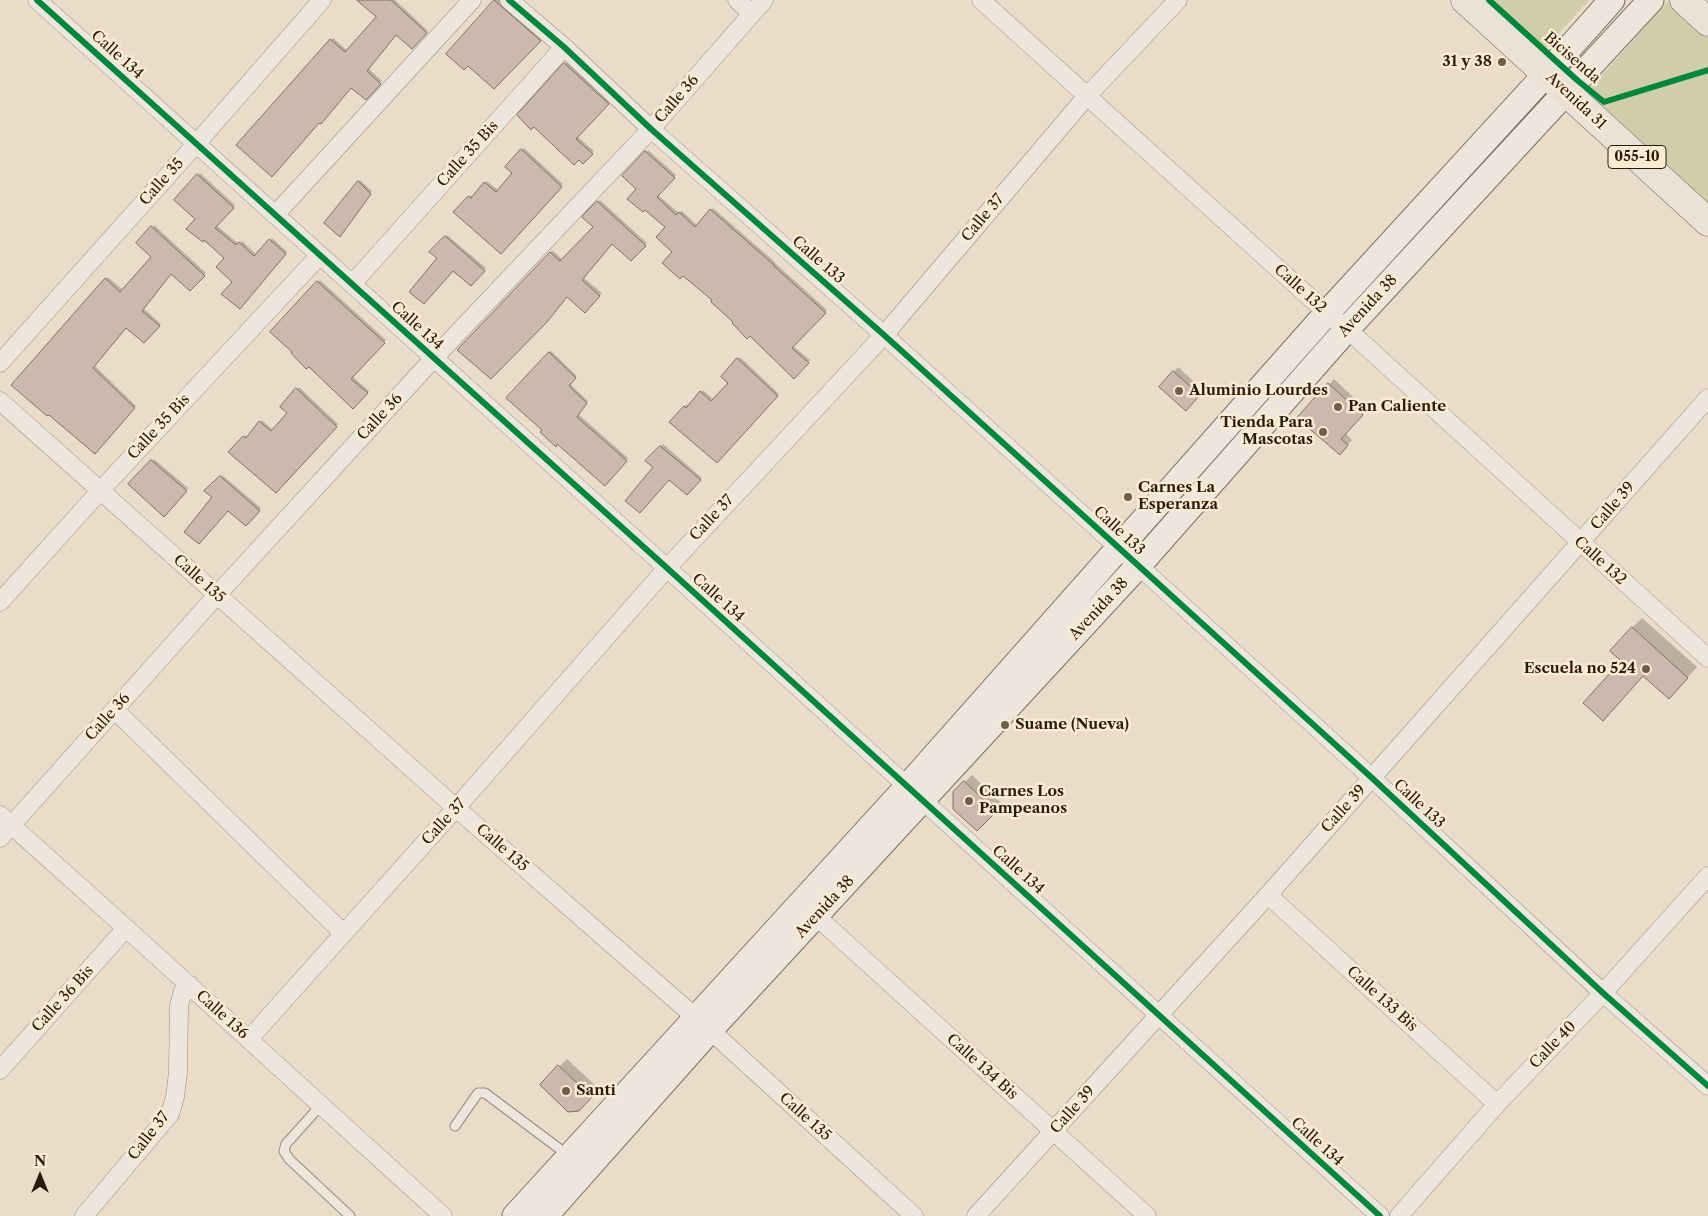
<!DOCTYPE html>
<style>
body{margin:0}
#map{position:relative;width:1708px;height:1216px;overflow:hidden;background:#eadcc8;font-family:"Libre Caslon Text",serif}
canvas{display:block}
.north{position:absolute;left:15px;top:1151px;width:50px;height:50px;-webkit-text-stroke:4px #fbebd2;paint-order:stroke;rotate:0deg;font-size:14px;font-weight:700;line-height:20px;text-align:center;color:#291b09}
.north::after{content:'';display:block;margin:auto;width:18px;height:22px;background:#291b09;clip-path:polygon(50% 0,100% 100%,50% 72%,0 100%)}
</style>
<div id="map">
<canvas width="1708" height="1216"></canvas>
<div class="north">N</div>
</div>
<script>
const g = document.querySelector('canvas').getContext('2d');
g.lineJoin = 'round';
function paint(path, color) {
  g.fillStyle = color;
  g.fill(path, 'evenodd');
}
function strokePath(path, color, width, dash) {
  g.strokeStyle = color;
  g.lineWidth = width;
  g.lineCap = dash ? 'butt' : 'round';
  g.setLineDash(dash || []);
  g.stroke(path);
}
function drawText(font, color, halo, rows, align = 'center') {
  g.font = font + ' "Libre Caslon Text",serif';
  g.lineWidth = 5;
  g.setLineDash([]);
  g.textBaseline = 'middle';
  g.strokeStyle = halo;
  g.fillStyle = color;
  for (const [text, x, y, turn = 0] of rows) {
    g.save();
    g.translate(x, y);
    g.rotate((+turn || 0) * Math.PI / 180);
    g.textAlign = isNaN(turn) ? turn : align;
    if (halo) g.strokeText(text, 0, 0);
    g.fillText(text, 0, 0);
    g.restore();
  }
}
paint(new Path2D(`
 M1483 0H1589L1542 52Z
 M1669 0 1708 34V203L1586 93Z`), '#d0ceaa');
paint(new Path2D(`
 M366 0H395L428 31 412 48 396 33 368 68 382 81 365 99 351 86 319 121 238 145 333 38 348 51 378 17Z
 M495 0H499L542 38 494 88 468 64 448 54Z
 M567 61 610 101 577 136 594 151 583 162 519 115Z
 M524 148 563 184 501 252 455 212 471 195 473 197 487 181 498 190 514 173 506 167Z
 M648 150 676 175 658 195 679 213 682 211 697 225 713 208 775 262V263L827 310 793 346 810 360 794 377 735 322 674 252 666 227 638 189 623 175Z
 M200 173 235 205 216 225 239 244 242 241 257 255 272 238 287 252 240 308 234 282 226 258 197 219 176 200Z
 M360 180 372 191 341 234 325 223Z
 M600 200 647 243 631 259 612 243 584 278 602 293 587 310 567 296 459 350 552 250 563 260 594 226 584 217Z
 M154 225 206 273 190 290 171 273 143 308 161 324 144 342 126 326 94 365 136 406 95 453 13 385 108 277 123 290 153 257 138 243Z
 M447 235 486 268 471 284 431 252Z
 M320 280 386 340 352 376 369 391 353 407 271 332Z
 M551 351 577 376 570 384 588 401 578 414 628 458 605 485 508 398Z
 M740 357 779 394 717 461 671 421 687 404 689 407 703 390 714 400 730 383 722 376Z
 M1178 367 1203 390 1185 409 1174 372Z
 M1334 379 1367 410 1345 433 1352 440 1340 453 1299 418Z
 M299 387 338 424 276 491 230 452 246 435 248 437 262 420 273 430 289 413 282 407Z
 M663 444 702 478 687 494 647 461Z
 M154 459 188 488 164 515 130 484Z
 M222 475 261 508 246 524 206 491Z
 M1642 618 1697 667 1679 687 1644 675 1632 628Z
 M972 775 1002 804 977 830 954 793Z
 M567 1059 598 1088 586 1101 541 1085Z`), '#0003');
const building = new Path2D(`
 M357 0H391L427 33 412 49 396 35 367 71 381 84 366 100 351 88 321 124 319 123 272 177 236 145 330 39 345 52 376 17Z
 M494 0 541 41 494 89 468 66 464 70 446 54Z
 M564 63 609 104 576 139 593 154 583 164 579 160 574 165 534 127 531 130 517 115Z
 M521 149 562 187 501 254 453 212 468 196 471 198 484 182 496 192 512 173 505 167Z
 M645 151 675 178 657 197 676 215 679 212 695 227 710 209 774 265V266L826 313 792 348 809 363 794 379 750 336 747 339 732 323 733 322 711 302 712 300 683 276 680 279 662 263 672 252 656 237 665 227 645 210 643 212 627 199 636 189 622 176Z
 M197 174 234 208 215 228 236 245 239 242 254 256 269 239 286 254 240 309 221 294 232 282 216 267 224 258 204 240 203 242 186 229 195 219 174 200Z
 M358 181 371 194 340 237 324 223Z
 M597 201 646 246 631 261 612 244 582 280 600 296 585 313 567 297 547 322 491 379 457 350 550 252 560 261 593 227 582 217Z
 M151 226 205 276 190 291 171 274 142 311 160 326 144 343 126 328 93 368 135 408 95 454 49 415 47 416 11 385 105 278 120 292 151 257 136 243Z
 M445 236 485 271 471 286 453 271 424 304 409 292 437 258 429 252Z
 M317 281 385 343 351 379 368 393 353 409 309 367 306 369 291 353 292 352 270 332Z
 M549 352 576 378 569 386 587 403 577 417 627 461 605 486 557 444 556 447 540 432 542 430 506 398Z
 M737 358 778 396 717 463 669 422 684 406 686 408 700 391 711 401 728 383 721 377Z
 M1173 371 1200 395 1186 411 1159 387Z
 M1328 383 1363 415 1341 439 1348 445 1340 455 1297 418Z
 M296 388 337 427 276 493 228 452 243 436 246 438 259 421 271 431 287 413 280 407Z
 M660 446 701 480 687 495 669 480 640 513 625 501 653 467 645 461Z
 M151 460 187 491 164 517 128 484Z
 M220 476 260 511 246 526 228 511 199 544 184 532 212 497 204 491Z
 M1632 627 1688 678 1669 699 1643 676 1603 721 1583 703 1621 661 1610 651Z
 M964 781 996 812 977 831 953 809V792Z
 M558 1065 592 1097 579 1111 568 1112 540 1085Z`);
paint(building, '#cdb8ae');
strokePath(building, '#7a7164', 1);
const lane = new Path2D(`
 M321 1105 286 1144 284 1151 289 1159 350 1216
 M455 1126 478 1093H485L569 1156`);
const street = new Path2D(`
 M37 0 667 568 1380 1216
 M509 0 564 47 651 129 884 335 1119 548 1372 778 1603 993 1708 1086
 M737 0 752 14
 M981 0 1327 313 1347 329 1708 658
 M275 215 472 0
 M352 284 564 47
 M0 363 196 144 322 0
 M0 401 456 808 710 1030 914 1216
 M0 602 100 491 320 255
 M115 710 343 933
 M0 815 126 928 443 1216
 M0 838 217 595 434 358 651 129 764 0
 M1268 895 1497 1104
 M816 916 1147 1216
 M249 1039 456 808 667 568 884 335 1087 96 1178 0
 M0 1070 126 928
 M84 1216 170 1114 175 1097 178 1072 179 1006 183 991 190 985
 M976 1216 1268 895 1708 398
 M1399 1216 1497 1104 1603 993 1708 876`);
const secondary = new Path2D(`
 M515 1216 907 787 1327 313 1546 74 1612 0
 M545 1216 710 1030 1138 566 1347 329 1651 0`);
const highway = new Path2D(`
 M1465 0 1708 222
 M1684 0 1708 22`);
strokePath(lane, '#958c7e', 11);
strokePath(street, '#958c7e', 19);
strokePath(secondary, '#7a7164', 27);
strokePath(highway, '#7a7164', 29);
strokePath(lane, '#ede6dc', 9);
strokePath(street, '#ede6dc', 18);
strokePath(secondary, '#ede6dc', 25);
strokePath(highway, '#eae2d6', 28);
strokePath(new Path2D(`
 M37 0 667 568 1380 1216
 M509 0 564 47 651 129 884 335 1119 548 1372 778 1603 993 1708 1086
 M1489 0 1577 80 1604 102 1708 70`), '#00873e', 6);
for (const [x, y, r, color] of [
 [1502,62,5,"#6d5f4c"],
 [1179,391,5,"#6d5f4c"],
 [1338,407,5,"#6d5f4c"],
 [1323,432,5,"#6d5f4c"],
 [1128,497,5,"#6d5f4c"],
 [1646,669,5,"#6d5f4c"],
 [1005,725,5,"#6d5f4c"],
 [969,801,5,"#6d5f4c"],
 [566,1091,5,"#6d5f4c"]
]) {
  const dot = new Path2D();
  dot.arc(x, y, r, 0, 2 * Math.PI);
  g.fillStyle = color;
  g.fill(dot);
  strokePath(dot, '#fbebd2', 2);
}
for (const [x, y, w] of [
 [1637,157,58]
]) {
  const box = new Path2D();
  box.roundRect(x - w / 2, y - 11.5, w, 23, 4);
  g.fillStyle = '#fbebd2';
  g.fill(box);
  strokePath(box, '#291b09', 1);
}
drawText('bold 14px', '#291b09', null, [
 ["055-10",1637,157]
]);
drawText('15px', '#291b09', '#fbebd2', [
 ["Calle 134",117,55,42],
 ["Bicisenda",1572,58,41],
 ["Calle 36",677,99,-49],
 ["Avenida 31",1576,101,43],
 ["Calle 35 Bis",468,154,-48],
 ["Calle 35",162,182,-48],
 ["Calle 37",983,218,-50],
 ["Calle 133",818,260,41],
 ["Calle 132",1300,289,42],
 ["Avenida 38",1368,306,-47],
 ["Calle 134",417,326,42],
 ["Calle 36",380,417,-47],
 ["Calle 35 Bis",159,427,-47],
 ["Calle 39",1613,506,-49],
 ["Calle 37",712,518,-47],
 ["Calle 133",1119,531,43],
 ["Calle 132",1600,561,42],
 ["Calle 135",199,579,42],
 ["Calle 134",718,598,42],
 ["Avenida 38",1099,609,-47],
 ["Calle 36",108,717,-48],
 ["Calle 133",1419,804,43],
 ["Calle 39",1344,809,-48],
 ["Calle 37",444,822,-48],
 ["Calle 135",502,848,41],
 ["Calle 134",1018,870,42],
 ["Avenida 38",825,907,-47],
 ["Calle 36 Bis",63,999,-48],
 ["Calle 133 Bis",1382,999,42],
 ["Calle 136",222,1015,42],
 ["Calle 40",1553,1045,-46],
 ["Calle 134 Bis",982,1067,42],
 ["Calle 39",1073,1110,-48],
 ["Calle 135",805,1117,42],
 ["Calle 37",149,1136,-52],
 ["Calle 134",1317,1142,42]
]);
drawText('bold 15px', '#291b09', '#fbebd2', [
 ["31 y 38",1492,62,"right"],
 ["Aluminio Lourdes",1189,391],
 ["Pan Caliente",1348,407],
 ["Tienda Para",1313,423,"right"],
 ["Mascotas",1313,440,"right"],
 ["Carnes La",1138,488],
 ["Esperanza",1138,505],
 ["Escuela no 524",1636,669,"right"],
 ["Suame (Nueva)",1015,725],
 ["Carnes Los",979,792],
 ["Pampeanos",979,809],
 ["Santi",576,1091]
], 'left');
</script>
